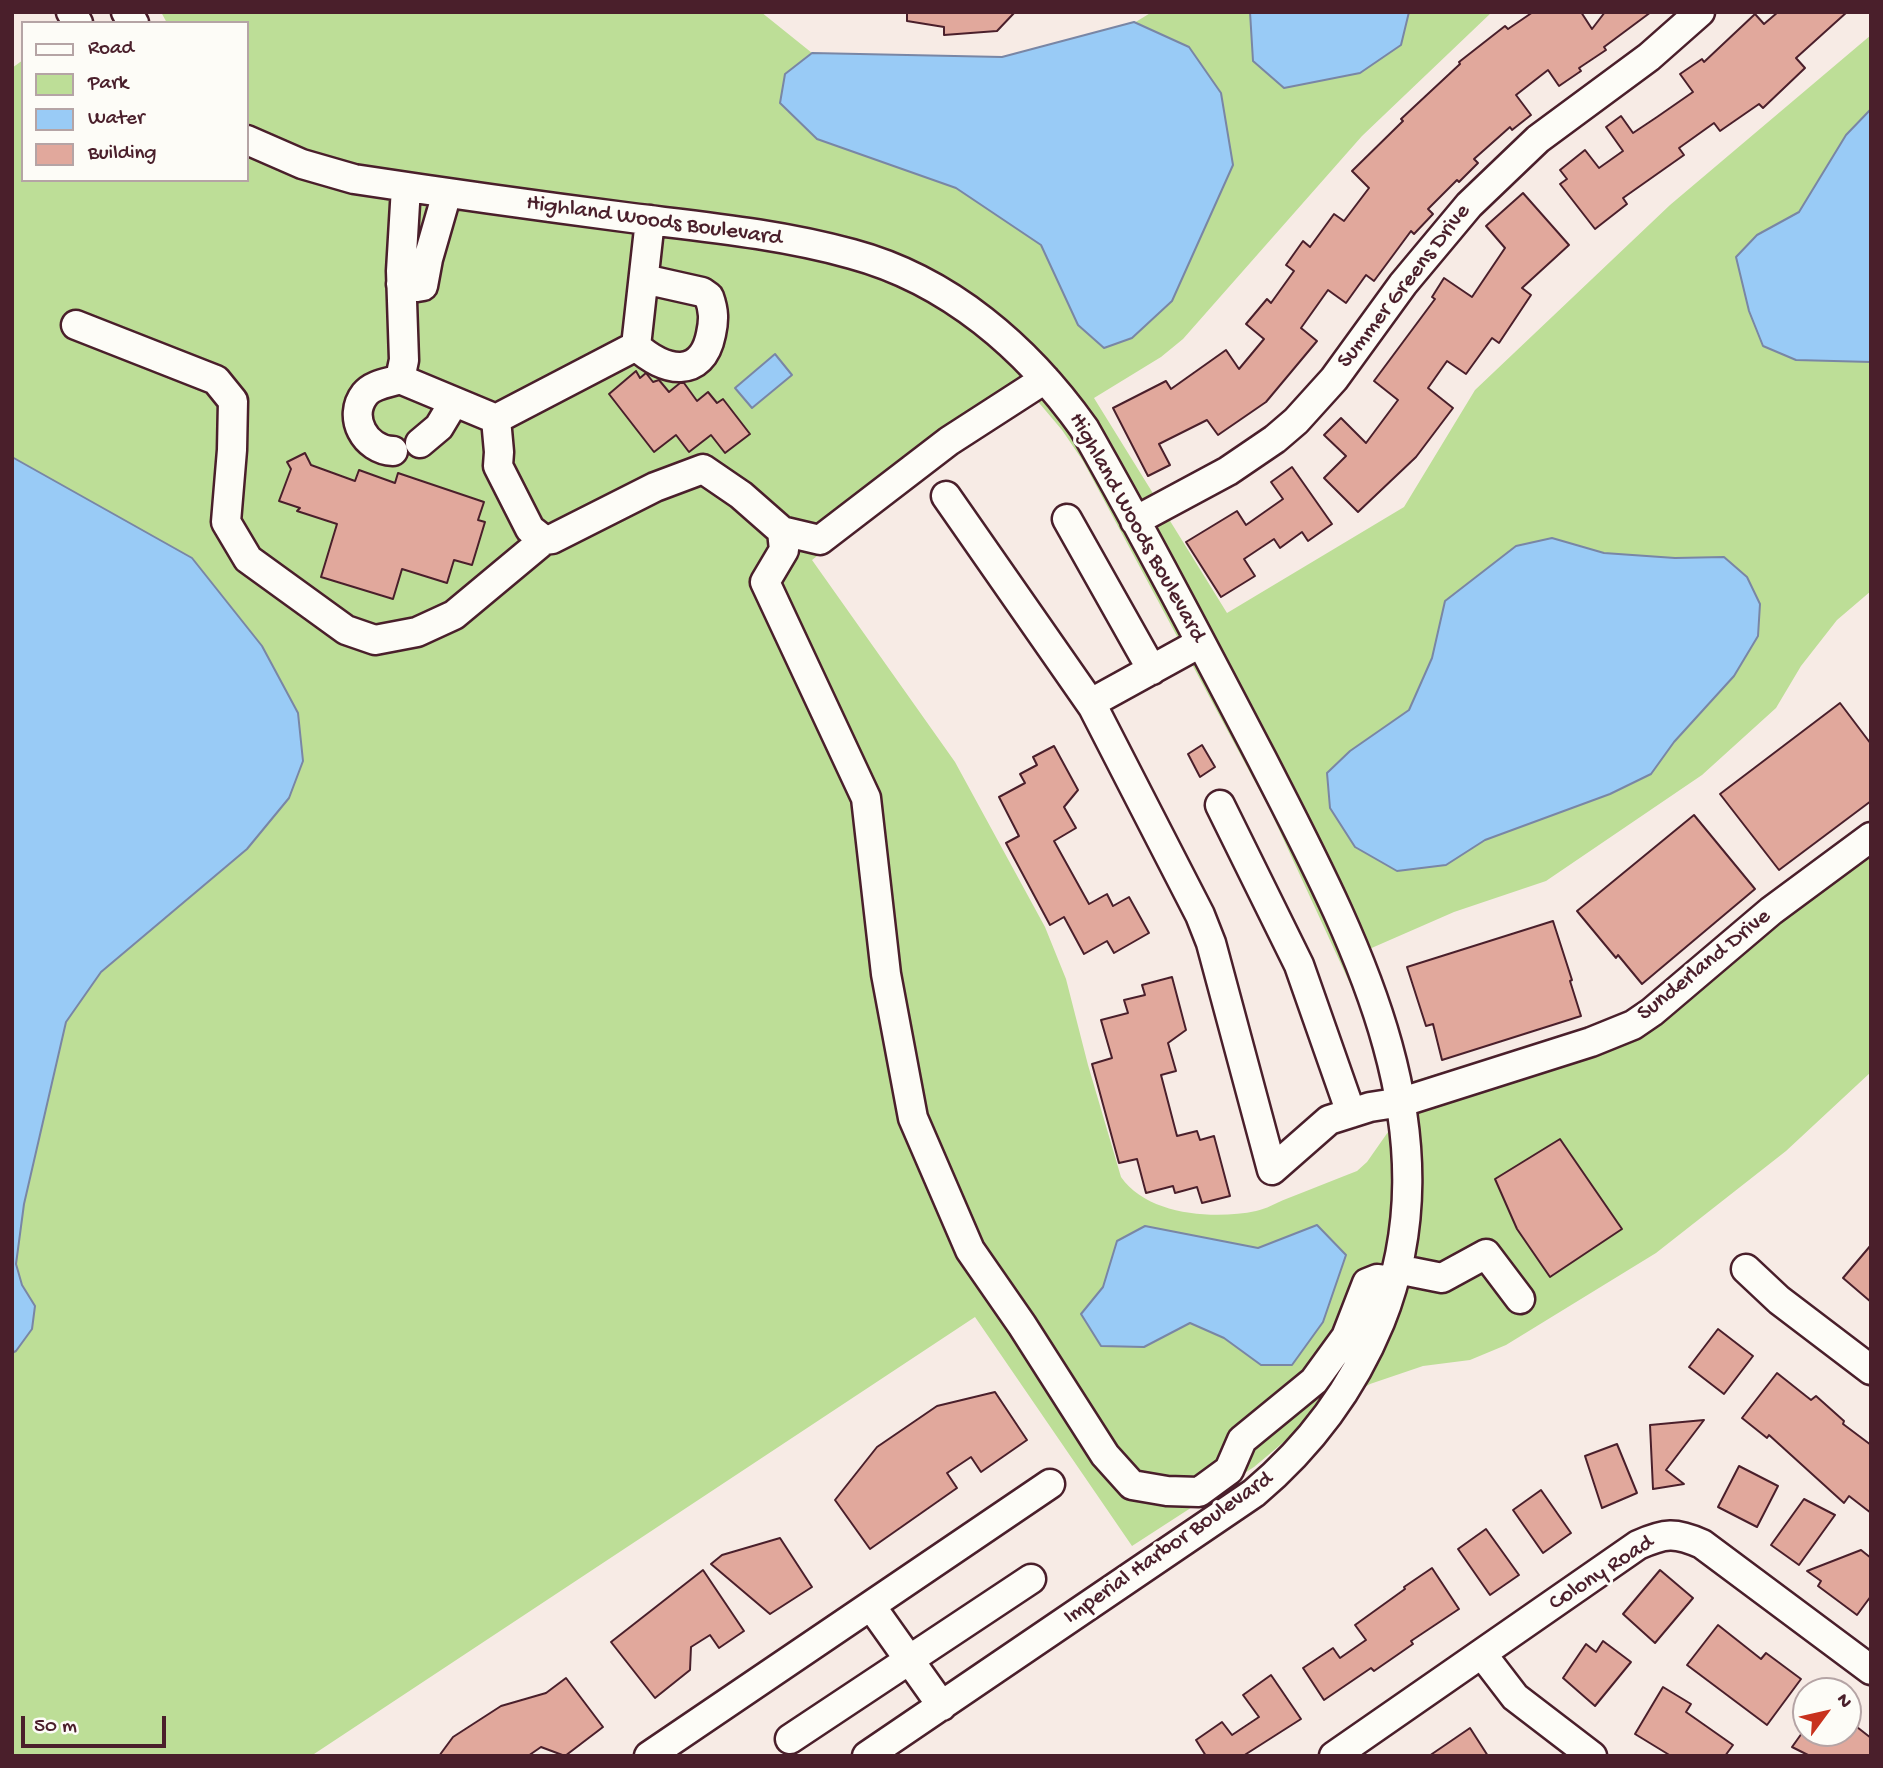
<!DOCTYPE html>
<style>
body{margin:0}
#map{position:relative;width:1883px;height:1768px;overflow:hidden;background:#f7ebe5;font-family:"Gochi Hand",sans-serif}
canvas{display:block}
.frame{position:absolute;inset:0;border:14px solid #4a1f2b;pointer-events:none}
.legend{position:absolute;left:21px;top:21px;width:228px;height:161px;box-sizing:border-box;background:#fdfcf7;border:2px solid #b5a4a5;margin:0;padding:9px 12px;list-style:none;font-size:21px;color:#4a1f2b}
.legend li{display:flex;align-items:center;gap:14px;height:35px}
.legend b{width:35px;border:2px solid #b5a4a5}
.north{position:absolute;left:1792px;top:1677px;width:70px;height:70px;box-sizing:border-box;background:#fdfcf7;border:2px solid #b5a4a5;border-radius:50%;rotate:57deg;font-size:19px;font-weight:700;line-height:28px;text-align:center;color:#4a1f2b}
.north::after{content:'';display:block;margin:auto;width:24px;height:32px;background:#c8321e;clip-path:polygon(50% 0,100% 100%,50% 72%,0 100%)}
.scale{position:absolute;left:21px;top:1716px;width:145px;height:32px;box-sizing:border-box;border:4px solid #4a1f2b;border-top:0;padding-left:9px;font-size:21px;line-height:24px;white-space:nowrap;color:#4a1f2b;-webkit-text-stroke:5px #fdfcf7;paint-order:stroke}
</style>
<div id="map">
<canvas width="1883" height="1768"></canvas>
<div class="frame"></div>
<ul class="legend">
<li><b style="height:9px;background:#fdfcf7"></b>Road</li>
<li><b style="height:19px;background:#bdde97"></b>Park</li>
<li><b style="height:19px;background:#99cbf6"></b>Water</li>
<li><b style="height:19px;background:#e1a89c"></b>Building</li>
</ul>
<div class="north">N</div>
<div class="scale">50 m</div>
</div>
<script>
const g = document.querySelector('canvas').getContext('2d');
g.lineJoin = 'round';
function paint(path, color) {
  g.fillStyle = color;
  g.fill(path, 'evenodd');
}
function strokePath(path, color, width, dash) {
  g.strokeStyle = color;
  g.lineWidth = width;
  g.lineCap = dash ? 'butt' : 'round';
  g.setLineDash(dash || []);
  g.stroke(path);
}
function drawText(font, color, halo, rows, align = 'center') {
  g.font = font + ' "Gochi Hand",sans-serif';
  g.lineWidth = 6;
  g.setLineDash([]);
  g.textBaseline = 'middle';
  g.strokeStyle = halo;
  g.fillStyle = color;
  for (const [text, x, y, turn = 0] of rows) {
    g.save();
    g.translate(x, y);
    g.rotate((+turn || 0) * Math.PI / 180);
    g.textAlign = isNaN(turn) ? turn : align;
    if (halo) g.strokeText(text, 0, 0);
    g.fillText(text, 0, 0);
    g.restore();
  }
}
paint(new Path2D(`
 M161 12H761L812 53 865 55 1002 57 1134 23 1152 12H1492L1362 136 1183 339 1161 357 1094 398 1227 613 1404 507 1475 390 1670 205 1871 35V591L1837 620 1801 666 1776 708 1702 775 1546 881 1454 912 1367 950 1413 1081 1585 1030 1637 1006 1672 981 1749 913 1871 821V1072L1786 1151 1656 1253 1506 1345 1470 1360 1423 1366 1370 1384 1317 1414 1254 1467 1132 1546 975 1317 311 1756H12V68L23 60V180H247V23H167ZM1029 391 1062 430 1083 461 1269 808 1352 988 1380 1064 1393 1118 1388 1132 1367 1162 1357 1171C1333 1180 1310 1190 1286 1199 1276 1203 1266 1209 1256 1211 1214 1220 1147 1215 1121 1177L1088 1065 1066 979 1045 927 955 762 812 560Z`), '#bdde97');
const water = new Path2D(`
 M1250 12H1409L1401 45 1360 73 1284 88 1253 61Z
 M1134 22 1189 47 1221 93 1233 165 1172 301 1132 338 1104 348 1078 325 1041 245 956 188 817 139 780 103 785 74 812 53 1002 57Z
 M1871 109V362L1796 360 1763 346 1749 311 1736 257 1757 235 1799 212 1846 135Z
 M775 354 792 375 752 408 735 388Z
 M12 457 192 558 262 646 298 713 303 761 289 798 247 849 101 972 66 1022 24 1204 16 1264 22 1285 35 1306 32 1329 16 1351 12 1353Z
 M1552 538 1604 553 1675 558 1724 557 1747 577 1760 604 1758 636 1734 676 1674 742 1651 774 1610 794 1485 840 1446 865 1397 871 1355 847 1330 808 1327 773 1350 751 1409 710 1432 658 1445 601 1516 546Z
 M1317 1225 1346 1255 1323 1322 1292 1365H1261L1224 1338 1190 1323 1144 1347 1101 1346 1081 1314 1103 1287 1117 1241 1145 1226 1258 1248Z`);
paint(water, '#99cbf6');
strokePath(water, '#7986a5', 2);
const building = new Path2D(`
 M907 12H1015L997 31 944 35V27L907 21Z
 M1533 12H1581L1592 29 1605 12H1651L1604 47 1606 50 1579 68 1581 71 1559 86 1548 70 1516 95 1531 115 1512 130 1510 127 1474 159 1478 163 1459 182 1457 180 1428 209 1433 214 1414 234 1411 231 1374 281 1366 275 1346 303 1328 290 1301 328 1317 341 1266 402 1218 435 1207 420 1159 444 1170 465 1148 476 1113 408 1166 381 1171 389 1226 350 1239 369 1264 339 1246 324 1267 299 1271 303 1294 271 1286 265 1303 241 1310 247 1334 214 1344 221 1369 188 1352 171 1403 121 1401 119 1460 64 1459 62 1505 26 1508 29Z
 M1778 12H1847L1796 58 1805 68 1763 108 1759 104 1720 131 1714 123 1679 148 1684 155 1623 198 1627 204 1595 229 1560 184 1567 179 1560 170 1585 150 1599 168 1623 151 1606 127 1621 116 1633 133 1657 117 1693 92 1680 74 1702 59 1704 62 1755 14 1764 24Z
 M1523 193 1569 245 1522 288 1531 295 1499 343 1492 338 1466 374 1447 361 1428 388 1453 408 1416 457 1358 512 1324 478 1346 456 1324 435 1341 418 1366 443 1398 400 1374 381 1435 299 1432 297 1444 278 1472 297 1505 248 1486 226Z
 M636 371 640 378 646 373 653 382 659 380 669 392 680 383H684L697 401 708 392 717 403 723 399 750 434 725 453 711 435 689 452 676 435 654 452 609 394Z
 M305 453 311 465 355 481 359 470 395 483 398 473 484 502 478 520 485 522 472 565 454 560 447 583 402 569 393 599 321 577 337 524 297 511 300 508 279 501 291 469 287 462Z
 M1292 467 1332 524 1308 541 1302 532 1280 548 1274 539 1244 559 1255 576 1221 597 1186 542 1237 511 1246 525 1283 499 1271 482Z
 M1840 703 1871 744V801L1779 870 1720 794Z
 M1202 745 1215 767 1200 777 1188 754Z
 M1054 746 1078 790 1064 807 1076 828 1054 841 1089 904 1107 894 1113 906 1129 897 1149 933 1114 953 1107 941 1084 954 1064 917 1050 925 1006 843 1019 836 999 797 1025 783 1020 774 1037 765 1033 757Z
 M1694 815 1755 889 1642 984 1618 955 1616 958 1577 911Z
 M1553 921 1572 980 1570 981 1581 1016 1442 1060 1433 1024 1426 1026 1407 967Z
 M1172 977 1186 1030 1168 1043 1176 1071 1161 1075 1177 1136 1197 1131 1200 1140 1214 1136 1230 1196 1202 1203 1197 1187 1175 1193 1173 1186 1146 1193 1137 1159 1119 1163 1092 1064 1112 1058 1101 1020 1128 1013 1124 1000 1145 995 1142 985Z
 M1560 1139 1622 1229 1550 1277 1517 1229 1495 1179Z
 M1871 1245V1302L1843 1278Z
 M1718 1329 1753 1356 1724 1394 1689 1367Z
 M1777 1373 1811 1400 1816 1396 1844 1421 1843 1424 1871 1445V1513L1849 1496 1844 1503 1769 1435 1767 1438 1742 1418Z
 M995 1392 1027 1440 981 1472 971 1457 947 1473 957 1488 870 1549 835 1500 877 1447 937 1406Z
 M1704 1420 1666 1470 1684 1484 1653 1489 1650 1425Z
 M1617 1444 1637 1493 1602 1508 1585 1456Z
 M1739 1466 1778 1486 1757 1527 1718 1507Z
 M1541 1490 1571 1533 1543 1553 1513 1510Z
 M1804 1499 1835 1515 1799 1565 1771 1545Z
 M1486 1529 1519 1575 1490 1595 1458 1549Z
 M780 1538 812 1587 770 1614 711 1564 722 1555Z
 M1861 1550 1871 1558V1596L1857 1615 1818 1586 1821 1581 1807 1571Z
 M1432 1568 1459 1609 1411 1641 1413 1644 1374 1671 1371 1668 1324 1700 1303 1668 1333 1648 1340 1658 1366 1640 1355 1625 1405 1589 1404 1587Z
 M703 1570 744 1631 719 1648 710 1635 691 1647 690 1670 655 1698 611 1642Z
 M1660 1570 1693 1598 1655 1643 1623 1614Z
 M1718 1625 1761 1659 1766 1653 1801 1679 1767 1725 1687 1665Z
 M1603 1641 1631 1662 1595 1706 1563 1678 1586 1644 1596 1652Z
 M1271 1675 1301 1719 1243 1756H1206L1196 1740 1222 1722 1232 1735 1259 1717 1243 1695Z
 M566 1678 603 1727 565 1756 541 1747 528 1756H439L453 1737 501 1706 546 1693Z
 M1663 1687 1691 1704 1686 1712 1733 1745 1725 1756H1671L1635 1734Z
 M1848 1720 1871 1738V1756H1810L1792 1747 1802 1733H1848Z
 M1470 1728 1488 1756H1429Z`);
paint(building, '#e1a89c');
strokePath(building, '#4a1f2b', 2);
const minor = new Path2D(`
 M71 12 78 23
 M126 12 134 23
 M247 140 302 164 354 179C446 193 539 206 632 218 705 227 780 234 852 254 949 280 1027 348 1084 428 1146 537 1204 648 1262 759 1350 931 1459 1126 1380 1322 1352 1390 1310 1446 1254 1493L867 1756
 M406 187 401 271 404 360 400 379 496 419 636 346 650 220
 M401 284 417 287 423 286 428 259 447 193
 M76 325 216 380 233 401 232 450 226 522 248 559 346 630 375 640 417 632 454 615 544 540
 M636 346C664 372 702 380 711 334 714 320 714 311 709 297L702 292 644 279
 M496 419 499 452 498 466 530 529 544 540 552 539 655 487 703 469 741 495 782 531 820 540 949 441 1045 379
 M420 443 439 427 454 402
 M393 451C365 450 347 417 365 394 373 384 389 383 400 379
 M946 496 1093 707 1200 915 1211 943 1272 1170 1329 1120 1370 1107 1402 1102 1591 1042 1633 1025 1652 1012 1771 911 1871 837
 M1067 519 1152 670
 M1135 521 1228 471 1275 439 1296 421 1334 379 1403 284 1469 205 1538 139 1649 57 1700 12
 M782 531 784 550 765 582 866 798 886 974 913 1118 970 1250 1022 1325 1105 1455 1132 1485 1167 1491 1199 1492 1229 1470 1242 1440 1314 1381 1346 1337 1367 1283 1377 1279 1393 1281
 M1091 703 1200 643
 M1220 805 1299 965 1351 1113
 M1397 1269 1442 1278 1486 1254 1520 1299
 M1746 1269 1779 1300 1871 1370
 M871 1606 942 1706
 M1482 1654 1515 1697 1592 1756
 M790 1739 1031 1579
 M649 1756 1050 1484
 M1334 1756 1638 1545C1665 1533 1675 1532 1702 1544L1871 1670`);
strokePath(minor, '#4a1f2b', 33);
strokePath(minor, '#fdfcf7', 28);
drawText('23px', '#4a1f2b', '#fdfcf7', [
 ["Highland Woods Boulevard",654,222,8],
 ["Summer Greens Drive",1405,287,-52],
 ["Highland Woods Boulevard",1136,528,61],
 ["Sunderland Drive",1705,966,-39],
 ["Imperial Harbor Boulevard",1169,1549,-35],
 ["Colony Road",1602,1574,-33]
]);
</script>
